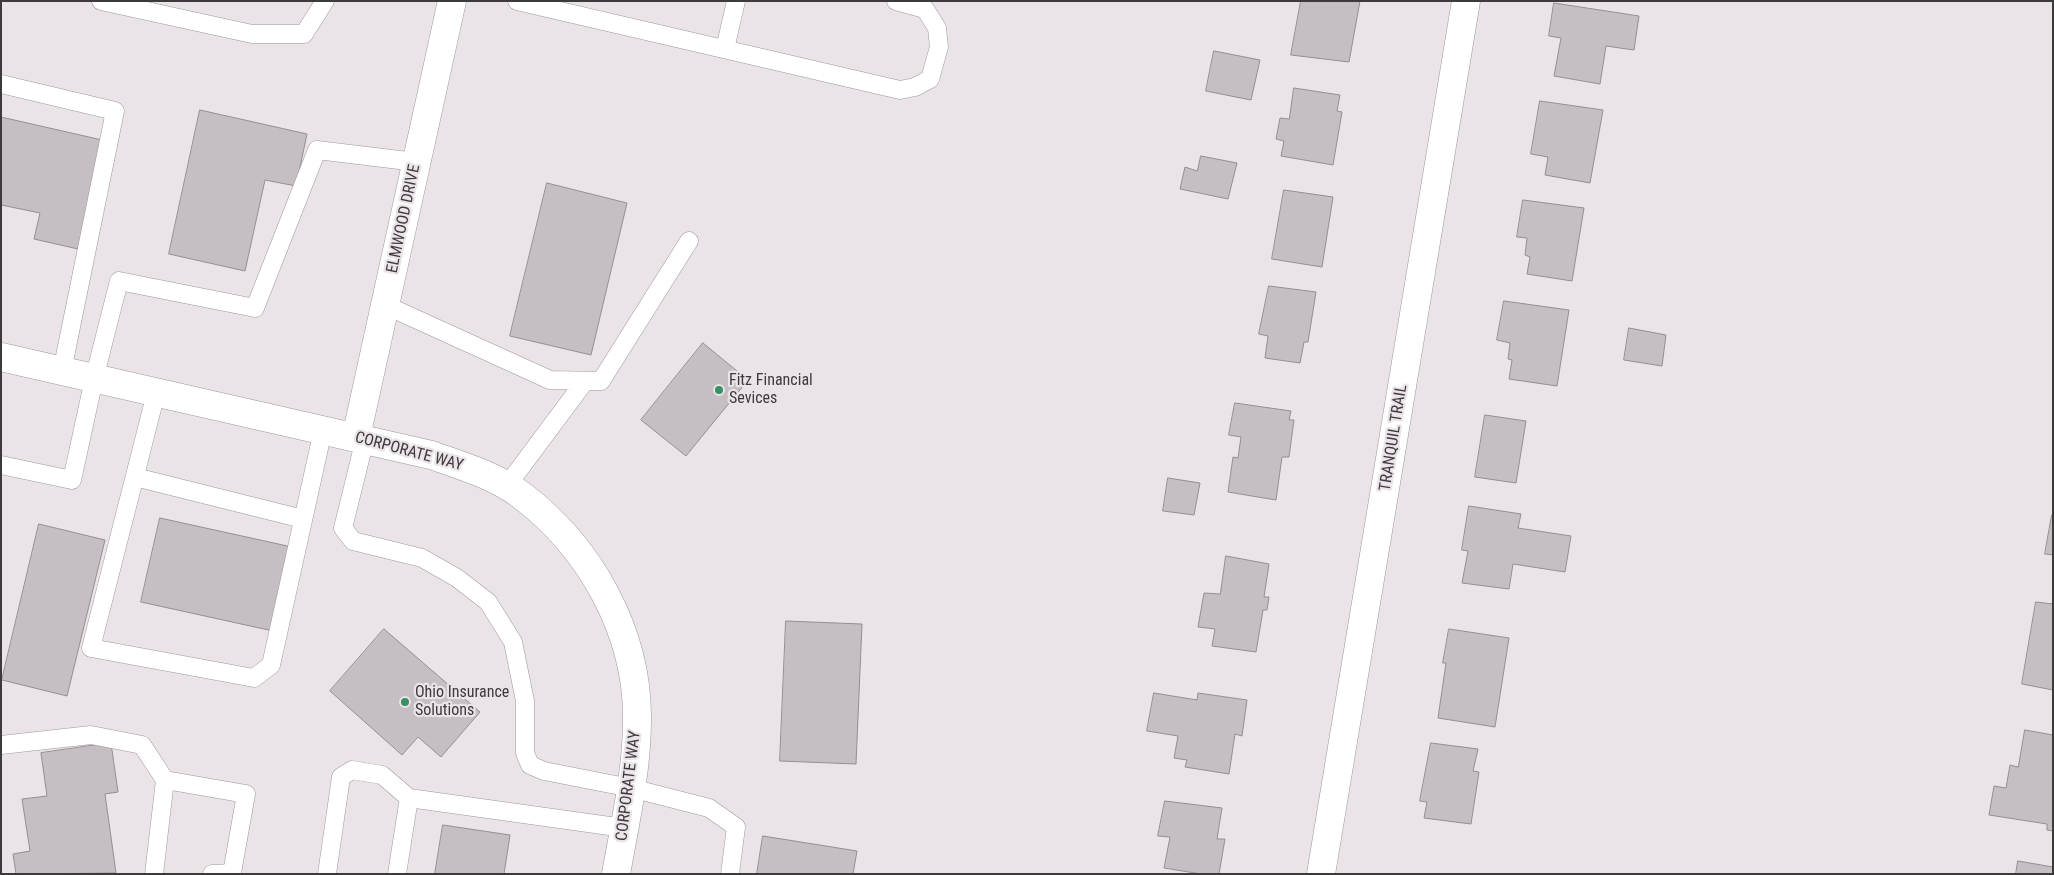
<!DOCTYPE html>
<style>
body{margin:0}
#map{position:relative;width:2054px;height:875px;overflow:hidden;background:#eae4e8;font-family:"Roboto Condensed",sans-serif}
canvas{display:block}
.frame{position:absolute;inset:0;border:2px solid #3d3a3c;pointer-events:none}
</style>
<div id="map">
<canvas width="2054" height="875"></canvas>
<div class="frame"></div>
</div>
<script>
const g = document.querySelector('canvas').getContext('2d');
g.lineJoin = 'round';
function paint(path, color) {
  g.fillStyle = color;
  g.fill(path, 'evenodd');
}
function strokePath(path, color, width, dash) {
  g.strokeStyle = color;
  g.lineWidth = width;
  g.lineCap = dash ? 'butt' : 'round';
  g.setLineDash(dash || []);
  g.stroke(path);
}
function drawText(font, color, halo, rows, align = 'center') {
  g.font = font + ' "Roboto Condensed",sans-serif';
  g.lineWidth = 4.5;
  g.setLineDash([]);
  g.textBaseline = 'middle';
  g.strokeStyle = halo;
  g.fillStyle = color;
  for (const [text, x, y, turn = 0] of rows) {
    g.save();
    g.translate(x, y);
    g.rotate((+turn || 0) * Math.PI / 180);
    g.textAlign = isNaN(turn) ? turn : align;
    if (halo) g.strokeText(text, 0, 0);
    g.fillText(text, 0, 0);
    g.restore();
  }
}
const building = new Path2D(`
 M1301 1H1360L1349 62 1291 55Z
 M1554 3 1639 16 1634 50 1606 46 1600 84 1554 76 1561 38 1549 36Z
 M1214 51 1260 60 1251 100 1206 91Z
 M1294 88 1340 95 1337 111 1342 112 1333 165 1281 156 1284 141 1276 139 1280 118 1289 119Z
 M1540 101 1603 110 1590 183 1545 175 1548 157 1531 154Z
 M200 110 307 134 296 186 265 180 245 271 169 254Z
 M1 117 102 140 78 249 34 239 40 213 1 205Z
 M1201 156 1237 163 1228 199 1180 189 1185 167 1197 171Z
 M547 183 627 203 591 355 510 336Z
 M1284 190 1333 197 1322 267 1272 259Z
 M1523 200 1584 208 1572 281 1527 274 1530 257 1525 255 1527 238 1517 237Z
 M1269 286 1316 292 1308 342H1304L1300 363 1265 358 1268 336 1259 334Z
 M1504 301 1569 310 1557 386 1509 379 1512 360 1508 359 1510 343 1497 340Z
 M1629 328 1666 335 1662 366 1624 360Z
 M703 343 748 380 686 456 641 420Z
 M1235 403 1291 411 1289 420H1294L1289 457H1282L1276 500 1228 492 1233 457 1238 458 1241 437 1229 435Z
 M1485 415 1526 421 1516 483 1475 477Z
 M1168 478 1200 483 1194 515 1163 511Z
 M1469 506 1521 514 1518 528 1571 536 1565 572 1513 564 1509 589 1462 583 1468 551 1462 550Z
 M2052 515H2053V555L2045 554Z
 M160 518 292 547 273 631 141 602Z
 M39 524 105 540 67 696 2 680Z
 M1226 556 1269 564 1264 597H1269L1267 610H1263L1256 652 1212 646 1215 629 1198 627 1204 593 1220 594Z
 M2036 602 2053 604V690L2022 684Z
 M786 621 862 624 856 764 780 761Z
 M384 629 480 712 441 757 418 737 402 755 330 691Z
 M1449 629 1509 638 1495 727 1438 718 1446 663H1443Z
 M1154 693 1197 700 1198 693 1247 700 1242 736 1235 734 1229 774 1185 767 1187 760 1174 758 1178 736 1147 731Z
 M2025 730 2053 735V831L2047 830V824L1989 815 1994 786 2006 788 2010 765 2018 767Z
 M111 743 118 792 105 794 116 873 16 874 13 854 30 851 22 799 47 796 41 753Z
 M1431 743 1478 749 1473 771 1479 772 1471 824 1424 818 1427 802 1420 801Z
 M1165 801 1222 808 1217 839H1225L1219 874H1201L1164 868 1170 837 1158 836Z
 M443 825 510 835 504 874H435Z
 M763 836 857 851 853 874H757Z
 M2018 861 2053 867V874H2016Z`);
paint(building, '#c5bfc3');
strokePath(building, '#938e92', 1);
const lane = new Path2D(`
 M101 1 252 34H304L325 1
 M517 1 900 90 915 87 930 79 939 47 937 28 925 9 896 1
 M725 49 736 1
 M1 84 115 111 62 371
 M385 305 550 380 601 381 689 241
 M156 393 91 648 254 678 271 665 323 430
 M365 439 343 528 353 541 422 558 457 578 488 602 513 642 525 701V753L530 765 544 771 631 788 709 808 736 827 730 874
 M1 465 72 480 94 379 119 281 255 308 317 150 416 162
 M135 477 303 519
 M506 487 585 381
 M1 745 91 735 142 745 165 780 154 874
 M165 780 246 794 232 873 212 874
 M327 874 341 777 352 770 382 775 409 798 624 828
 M397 874 409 798`);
const street = new Path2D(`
 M1 357 431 455C460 465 496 476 521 495 590 547 638 632 637 720 637 771 625 823 616 874
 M356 437 452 1
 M1321 874 1466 1`);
strokePath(lane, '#9d989b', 19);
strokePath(street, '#9d989b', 29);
strokePath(lane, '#fff', 18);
strokePath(street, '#fff', 28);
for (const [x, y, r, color] of [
 [719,390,5,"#399063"],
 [405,702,5,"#399063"]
]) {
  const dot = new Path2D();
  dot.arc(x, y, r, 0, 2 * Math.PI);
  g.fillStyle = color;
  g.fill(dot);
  strokePath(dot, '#eae4e8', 2);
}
drawText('16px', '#3d3a3c', '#eae4e8', [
 ["ELMWOOD DRIVE",404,219,-78],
 ["TRANQUIL TRAIL",1394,438,-81],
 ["CORPORATE WAY",409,452,15],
 ["CORPORATE WAY",629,786,-83]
]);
drawText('16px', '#3d3a3c', '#eae4e8', [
 ["Fitz Financial",729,381],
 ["Sevices",729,399],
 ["Ohio Insurance",415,693],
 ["Solutions",415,711]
], 'left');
</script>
